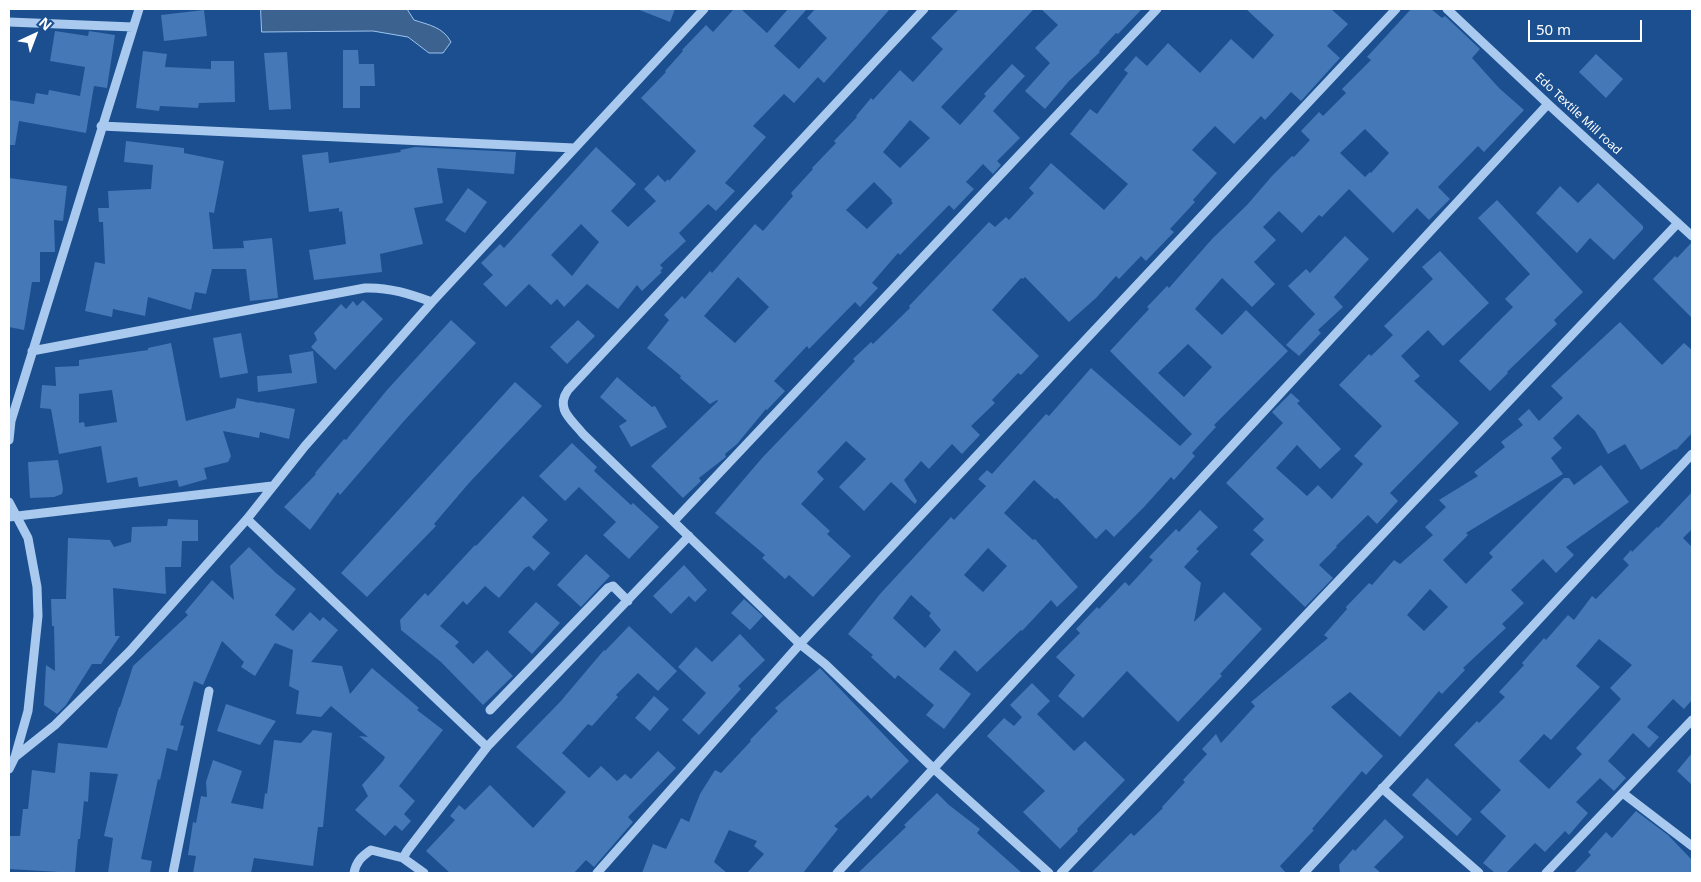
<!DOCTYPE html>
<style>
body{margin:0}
#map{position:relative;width:1701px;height:882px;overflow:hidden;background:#1b4f8f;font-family:"Noto Sans",sans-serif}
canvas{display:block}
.frame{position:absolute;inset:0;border:10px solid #fff;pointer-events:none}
.north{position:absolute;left:10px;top:10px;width:50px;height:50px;-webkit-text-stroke:4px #1b4f8f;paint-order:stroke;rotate:43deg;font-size:14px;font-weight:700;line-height:20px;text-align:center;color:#fff}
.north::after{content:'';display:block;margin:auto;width:18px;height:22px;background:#fff;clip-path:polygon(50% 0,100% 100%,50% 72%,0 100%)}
.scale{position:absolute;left:1528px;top:20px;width:114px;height:22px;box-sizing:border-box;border:2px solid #fff;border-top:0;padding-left:6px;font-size:15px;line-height:18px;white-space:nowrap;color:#fff;-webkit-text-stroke:4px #1b4f8f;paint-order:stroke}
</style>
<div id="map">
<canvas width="1701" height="882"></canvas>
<div class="frame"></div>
<div class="north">N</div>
<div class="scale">50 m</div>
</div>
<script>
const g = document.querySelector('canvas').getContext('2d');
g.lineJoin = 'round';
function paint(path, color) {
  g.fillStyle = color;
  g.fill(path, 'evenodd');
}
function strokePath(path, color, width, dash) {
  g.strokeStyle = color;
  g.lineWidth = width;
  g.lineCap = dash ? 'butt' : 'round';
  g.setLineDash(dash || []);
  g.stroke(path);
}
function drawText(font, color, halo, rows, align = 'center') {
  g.font = font + ' "Noto Sans",sans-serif';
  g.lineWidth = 4;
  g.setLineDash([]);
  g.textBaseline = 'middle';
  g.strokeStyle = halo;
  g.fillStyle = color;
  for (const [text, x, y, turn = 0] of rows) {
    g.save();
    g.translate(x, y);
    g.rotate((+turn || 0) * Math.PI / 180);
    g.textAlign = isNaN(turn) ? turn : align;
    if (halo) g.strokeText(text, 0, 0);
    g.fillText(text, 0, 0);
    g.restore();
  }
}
const water = new Path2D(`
 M261 9H407L414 20C429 25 443 27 451 42L443 53H429L408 37 373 31 262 32Z`);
paint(water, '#3c6290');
strokePath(water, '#9cc4f0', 1);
paint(new Path2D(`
 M637 9H675L670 22Z
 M734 9H741L767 33 788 9H807L774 46 799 69 827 38 807 18 815 9H890L824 83 818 77 794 103 784 94 753 126 766 137 725 183 735 191 716 211 708 204 679 233 686 241 660 265 663 268 660 271 662 272 642 291 637 285 618 309 587 284 564 307 557 299 551 305 529 284 506 307 483 284 493 275 481 263 500 244 504 248 596 147 636 184 611 211 628 227 656 201 644 189 658 175 665 182 668 179 669 181 696 151 641 98 666 72 665 71 683 51 682 50 706 25 713 32ZM581 224 599 242 572 276 551 255Z
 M959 9H1034L941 107 960 125 986 96 984 94 1012 64 1025 76 993 111 1020 138 997 161 1001 165 993 174 983 164 966 182 974 189 954 210 949 205 900 255 898 253 872 283 878 288 860 307 855 302 809 349 807 346 774 381 785 391 767 410 766 409 737 444 725 454 726 457 699 478 701 481 683 498 651 466 718 401 717 400 710 404 680 378 681 376 647 348 669 320 664 315 682 296 685 299 710 271 712 273 755 224 763 231 793 196 791 193 813 169 812 168 836 143 834 141 857 117 856 116 871 98 873 100 900 70 913 82 943 49 931 38ZM910 120 930 138 900 168 883 152ZM874 182 892 200 891 201 893 203 867 229 846 210ZM738 277 769 307 735 343 704 316Z
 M1041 9H1142L1118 34 1116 33 1099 51 1100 52 1069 81 1045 109 1025 91 1050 63 1035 48 1058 25Z
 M1246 9H1331L1348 24 1327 46 1340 58 1301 101 1291 92 1265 120 1261 116 1234 144 1215 126 1192 150 1217 173 1193 200 1195 202 1170 229 1174 232 1146 261 1141 256 1119 279 1116 276 1096 298 1069 322 1025 277 1023 279 1021 278 992 310 1039 356 1021 375 1018 373 992 400 995 403 971 426 980 435 962 454 952 444 929 469 921 461 904 480 917 501 915 504 891 482 864 511 839 487 866 459 846 441 817 472 824 479 801 504 830 531 827 534 851 556 813 597 789 575 785 579 762 558 765 555 715 513 762 458 855 361 853 359 871 342 873 344 910 308 909 306 989 222 995 227 1006 217 1009 220 1034 193 1029 188 1051 163 1104 210 1128 184 1070 134 1090 109 1097 114 1128 73 1124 70 1136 56 1147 66 1168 43 1200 73 1231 39 1253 59 1274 35Z
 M1411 9H1431L1442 18 1445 16 1480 49 1472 58 1499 88 1524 110 1484 152 1478 146 1438 187 1450 199 1429 220 1417 208 1393 233 1349 189 1322 217 1319 215 1302 233 1279 211 1263 227 1276 240 1254 262 1275 284 1252 307 1222 278 1195 309 1222 335 1246 310 1288 351 1214 425 1216 427 1192 453 1195 456 1174 480 1171 477 1145 506 1114 537 1106 529 1096 539 1057 498 1055 499 1034 480 1004 513 1033 540 1035 539 1078 587 1057 607 1051 600 1022 631 1021 630 977 672 955 650 939 669 971 694 944 729 926 715 934 705 898 675 895 679 871 657 873 655 848 634 880 594 951 517 954 520 986 486 978 479 987 470 992 474 1046 414 1049 416 1091 368 1180 446 1192 434 1110 351 1149 309 1147 307 1167 286 1169 288 1212 239 1247 205 1272 176 1292 156 1294 157 1310 140 1301 131 1319 112 1323 116 1346 93 1342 89 1371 60 1367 57ZM1365 129 1389 153 1371 173 1370 172 1365 177 1340 153ZM1188 344 1212 367 1184 397 1158 373ZM988 548 1007 566 983 592 964 575ZM911 595 931 613 929 616 941 630 925 648 893 618Z
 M204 10 207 36 164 41 161 15Z
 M55 31 88 36 89 31 115 35 107 88 94 86 86 133 19 121 15 145H9V100L34 104 36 93 48 95 49 90 80 96 85 67 50 61Z
 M343 50H358L359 64H374L375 86H360V108H343Z
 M143 51 167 54 165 67 211 69V61H234L235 102 199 103 198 108 160 106 159 111 136 108Z
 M287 52 291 109 269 110 264 53Z
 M1596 54 1623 79 1606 98 1579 72Z
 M126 141 184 148V153L224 161 214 213 209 212 213 249 244 248 243 241 272 238 278 298 250 301 246 269H212L206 294 195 292 191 310 148 297 145 316 113 309 112 317 85 311 95 262 105 264 103 222H99L98 208H109L108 191 151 189 153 165 124 162Z
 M415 147 516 152 514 174 437 168 443 203 414 208 423 244 380 254 382 272 314 280 309 250 346 244 342 211 339 212V208L309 212 302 155 328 152 329 163 401 152 400 150Z
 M9 178 67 186 63 221 54 220 55 252H40V282H32L24 330 9 327Z
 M1598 183 1643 226V229L1614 260 1590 238 1577 253 1536 213 1560 186 1578 203Z
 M468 188 487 202 465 233 445 220Z
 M1497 200 1583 292 1554 320 1557 324 1507 372 1508 373 1490 391 1459 361 1513 307 1505 299 1530 274 1478 218Z
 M1345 236 1369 259 1334 297 1343 307 1318 330 1321 333 1299 356 1286 345 1315 314 1288 286 1306 269 1310 273Z
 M1692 242V318L1653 279 1675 256 1677 258Z
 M1440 251 1489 303 1443 346 1428 330 1401 356 1420 376 1414 381 1459 423 1390 493 1398 501 1377 524 1368 515 1336 546 1337 547 1319 565 1333 578 1305 607 1250 554 1264 540 1253 530 1264 519 1226 483 1283 423 1272 412 1291 393 1300 401 1297 403 1341 449 1320 469 1297 445 1276 468 1307 496 1318 485 1332 499 1363 464 1354 456 1382 426 1339 385 1369 354 1371 356 1393 335 1384 326 1433 279 1422 267Z
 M363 300 383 319 335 370 311 347 317 340 314 333 341 304 346 309 353 301 357 306Z
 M451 320 476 343 404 421 340 495 338 492 310 530 284 507 316 474 315 473 344 439 346 440 387 390Z
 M578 320 595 336 567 364 550 347Z
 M1620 322 1662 365 1684 343 1692 350V433L1676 450 1675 449 1641 470 1625 444 1608 454 1595 431 1578 414 1553 438 1562 448 1551 458 1563 474 1466 533 1468 535 1443 560 1466 584 1493 557 1489 553 1564 478H1569L1574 485 1601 465 1629 502 1566 547 1574 555 1556 573 1543 559 1511 590 1524 603 1502 624 1506 628 1463 668 1465 670 1442 694 1439 691 1400 737 1350 692 1331 707 1383 756 1366 775 1362 771 1312 829 1314 830 1280 866 1286 873H1091L1131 833 1134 836 1163 808 1162 807 1185 782 1183 780 1207 754 1202 749 1216 734 1221 743 1255 706 1251 702 1328 638 1324 635 1347 609 1346 607 1369 583 1372 585 1394 560 1400 564 1433 535 1425 527 1446 507 1439 500 1478 476 1474 472 1505 447 1501 442 1523 425 1518 419 1529 409 1539 421 1563 398 1551 386ZM1430 589 1448 607 1424 631 1407 615Z
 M241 333 248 373 220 378 213 338Z
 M171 343 186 421 235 408 237 398 260 403 259 402 295 409 289 439 260 432 259 438 223 431 231 456 228 462 204 468 207 479 179 487 177 480 139 487 137 477 107 483 101 446 59 454 51 409 40 408 42 385 56 386 55 367 79 366V360L148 350V348ZM112 390 117 422 85 427 84 422 79 423V394Z
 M313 351 317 383 258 392 257 376 292 373 289 355Z
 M617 377 652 407 655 406 667 427 631 447 619 426 627 421 600 397Z
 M515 382 542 406 469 483 434 524 436 526 367 597 341 573Z
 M572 443 597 467 594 471 631 505 633 503 659 527 629 559 603 535 616 522 579 487 565 501 539 476Z
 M58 460 63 489 62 494 54 497 30 498 28 462Z
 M1692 492V529L1683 538 1692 547V700L1684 709 1673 699 1647 727 1659 737 1649 748 1633 733 1608 761 1626 778 1614 791 1600 778 1576 802 1588 813 1569 835 1565 831 1545 852 1535 843 1506 873H1495L1483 863 1506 836 1480 812 1501 790 1454 745 1477 721 1479 723 1505 697 1499 692 1524 665 1522 663 1544 638 1546 640 1568 615 1574 620 1592 596 1596 599 1629 565 1623 559 1631 550 1632 552 1657 527 1658 528ZM1599 639 1632 665 1610 688 1621 699 1576 748 1582 754 1549 789 1519 761 1544 734 1551 740 1600 687 1576 666Z
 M523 496 548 520 532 537 550 553 534 571 529 566 525 568 499 598 485 586 467 605 463 601 440 626 459 642 455 646 473 664 487 650 513 676 483 705 441 662 401 630 400 620 425 593 428 596 475 545 476 546Z
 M1200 510 1218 527 1196 549 1199 551 1184 567 1201 583 1194 622 1224 592 1262 629 1220 674 1222 676 1178 722 1127 671 1083 718 1058 696 1075 675 1056 657 1080 633 1076 629 1097 607 1099 609 1125 582 1129 586 1153 560 1149 557 1176 529 1179 532Z
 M168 519 198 520V541H182L181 567H165L166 594 113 588 115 636H120L101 664H92L66 705 57 714 44 705 46 665 55 671 54 626H52L51 599H66L68 538 110 540 114 547 131 542 132 527 167 526Z
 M249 547 276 573 296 589 275 615 293 631 310 612 320 621 323 617 338 630 311 662 342 666 350 694 372 668 419 708 417 710 443 730 399 786 415 801 404 814 411 821 402 831 395 825 385 836 355 810 368 796 362 785 383 761 385 757 359 736 368 737 331 706 321 717 296 714 299 691 289 686 293 650 275 643 255 676 241 667 244 662 222 641 203 685 194 681 180 725 184 726 177 751 167 748 160 780 158 779 141 859 152 861 150 873H108L113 838 104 836 118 774 90 772 88 802 84 801 80 839H78L75 873 9 869V836H20L23 809H28L32 770 55 773 58 743 107 748 119 707H120L133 666 188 615 185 612 212 580 234 600 230 566Z
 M586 554 610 576 581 607 557 585Z
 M684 565 707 590 695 602 689 596 671 614 653 596Z
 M744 599 763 616 750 630 731 613Z
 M536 602 560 623 532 654 508 632Z
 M629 626 677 671 658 691 638 673 616 695 618 697 592 726 588 724 562 753 589 778 601 766 617 781 625 774 631 779 658 751 676 768 628 817 633 822 594 867 586 860 574 873H450L426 851 455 820 450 816 459 805 465 810 490 785 533 828 566 792 516 747 560 702 604 650 605 651Z
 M740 634 765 660 738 686 741 689 699 735 682 720 706 693 678 667 696 647 712 662Z
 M820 668 909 761 871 799 868 795 834 826 838 829 803 873H747L764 854 754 846 757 841 729 830 714 862 727 873H642L653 844 666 849 681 818 689 822 700 794 715 770 721 773 751 741 750 740 778 711 775 708Z
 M1032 683 1050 701 1037 714 1074 751 1085 741 1125 780 1077 829 1078 831 1060 849 1023 812 1045 791 987 736 1004 718 1014 726 1022 717 1010 705Z
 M654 696 669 709 650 731 635 718Z
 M226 704 276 721 260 745 217 731Z
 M313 730 332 733 323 827H318L313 866 254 858 251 873H193L196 856 188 855 193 822 196 823 201 796 207 797 206 782 213 760 242 771 231 803 263 809 265 793 267 794 274 740 301 743Z
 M1692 753V785L1677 771Z
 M1427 778 1472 819 1457 836 1412 795Z
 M937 793 949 805 980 829 977 833 1022 873H858L906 827 904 825Z
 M1636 811 1668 835 1692 860V873H1574L1591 855 1588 852 1606 832 1612 838Z
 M1385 819 1404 837 1374 867 1381 873H1340L1339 865 1353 849 1355 851Z`), '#4478b7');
strokePath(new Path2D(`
 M924 9 568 390C555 409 571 419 583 434L800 644 825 664 933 768 1049 873
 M1447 9 1548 104 1692 236
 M9 22 133 27
 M101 126 574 148
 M32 351 365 288C389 287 410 294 432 302
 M9 440 11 421 139 9
 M9 502 28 538 37 587 38 616 28 711 15 757
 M9 517 272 486
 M247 519 487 747
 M674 521 1157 9
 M490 710 608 588 613 586 628 601
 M9 769 15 757 55 725 130 651 247 519 305 446 432 302 704 9
 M1382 788 1479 873
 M1624 794 1692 846
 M173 873 209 691
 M354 873C356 862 361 857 371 850L403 858
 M424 873 403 858 407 851 487 747 689 536
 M597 873 800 644 1396 9
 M837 873 1548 104
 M1061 873 1678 223
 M1304 873 1692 454
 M1546 873 1692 720`), '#a9c9ee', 9);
drawText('12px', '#fff', '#1b4f8f', [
 ["Edo Textile Mill road",1578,114,43]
]);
</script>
